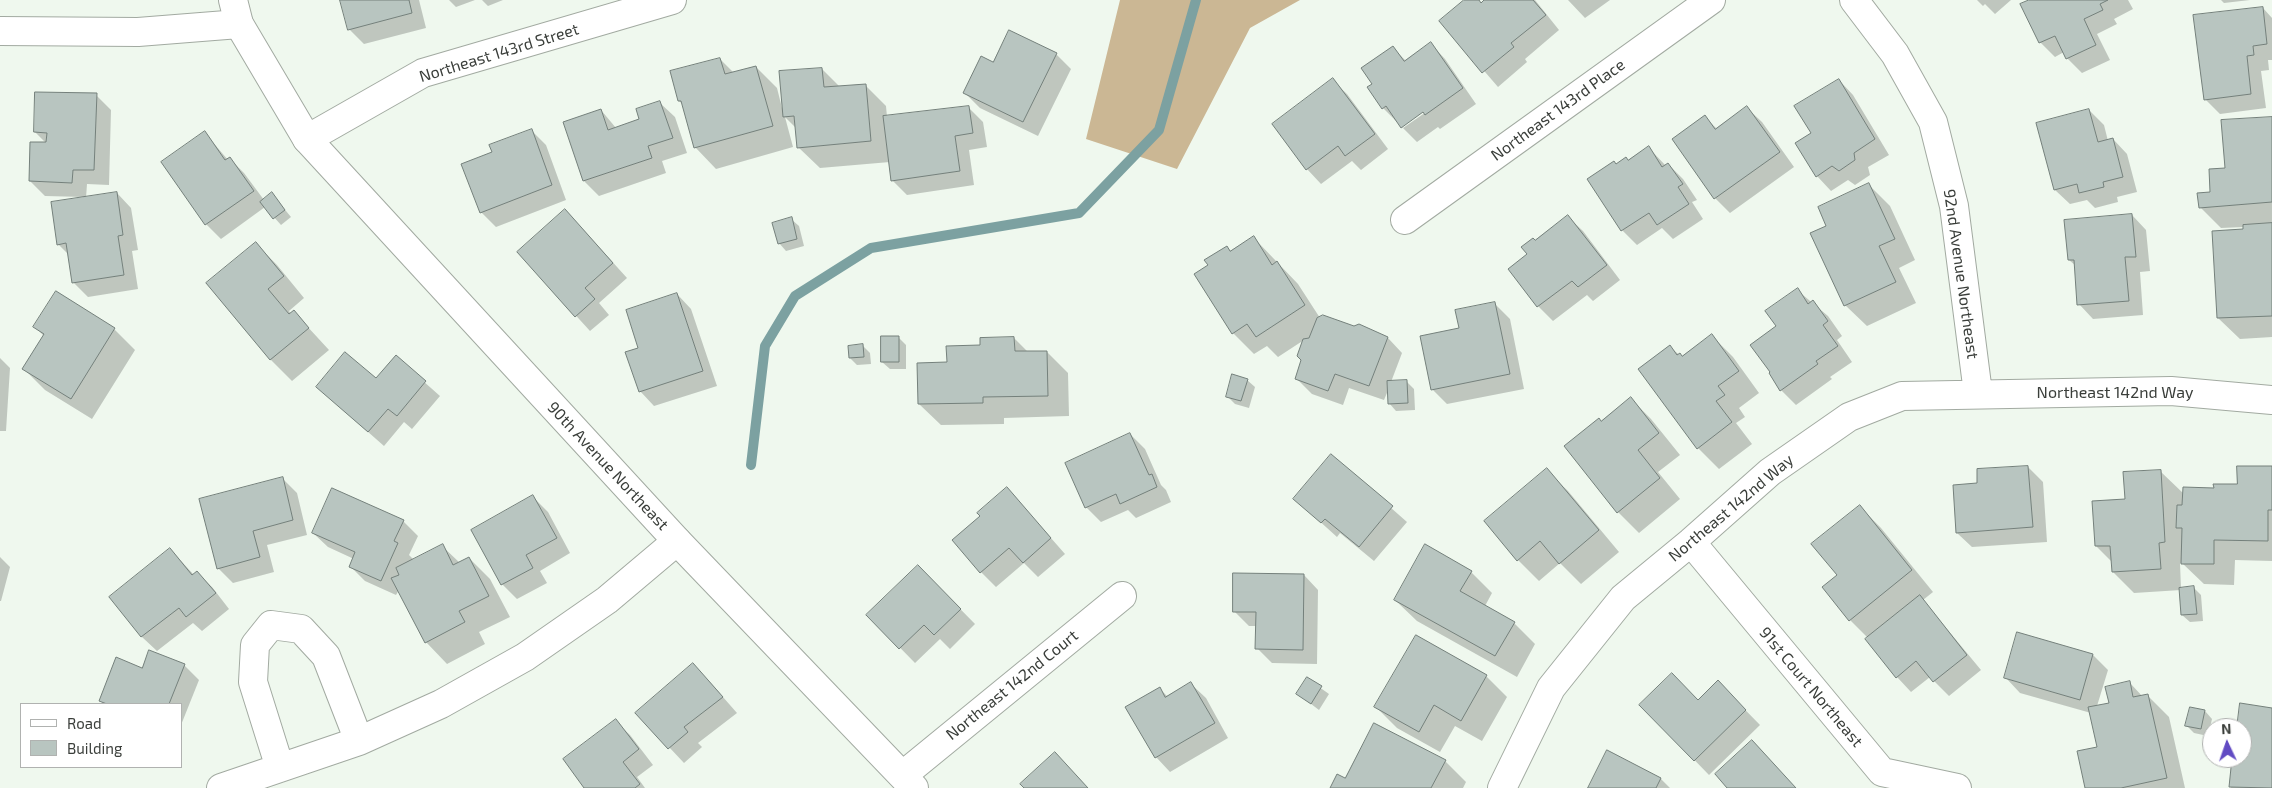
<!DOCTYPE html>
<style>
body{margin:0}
#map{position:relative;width:2272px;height:788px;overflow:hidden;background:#eff8ee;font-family:"Exo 2",sans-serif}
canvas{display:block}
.legend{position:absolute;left:20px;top:703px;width:162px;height:65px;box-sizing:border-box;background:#fff;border:1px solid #b0b2b0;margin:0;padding:6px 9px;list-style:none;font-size:15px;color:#3a3e3a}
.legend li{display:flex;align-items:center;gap:10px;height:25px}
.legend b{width:25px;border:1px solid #b0b2b0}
.north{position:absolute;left:2202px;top:718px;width:50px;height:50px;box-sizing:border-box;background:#fff;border:1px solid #b0b2b0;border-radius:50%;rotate:357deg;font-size:14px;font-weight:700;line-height:20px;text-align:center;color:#3a3e3a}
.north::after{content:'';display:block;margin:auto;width:18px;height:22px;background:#614bc3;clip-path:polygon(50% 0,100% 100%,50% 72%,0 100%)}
</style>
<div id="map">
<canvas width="2272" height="788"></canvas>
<ul class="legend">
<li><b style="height:6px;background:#fff"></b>Road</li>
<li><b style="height:14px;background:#b8c5c0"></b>Building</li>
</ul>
<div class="north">N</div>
</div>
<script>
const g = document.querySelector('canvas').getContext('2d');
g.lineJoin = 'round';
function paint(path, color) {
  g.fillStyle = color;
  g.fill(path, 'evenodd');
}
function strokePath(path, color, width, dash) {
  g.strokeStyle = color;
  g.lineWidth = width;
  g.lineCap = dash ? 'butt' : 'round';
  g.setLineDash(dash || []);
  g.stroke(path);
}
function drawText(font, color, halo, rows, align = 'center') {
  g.font = font + ' "Exo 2",sans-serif';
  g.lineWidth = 4;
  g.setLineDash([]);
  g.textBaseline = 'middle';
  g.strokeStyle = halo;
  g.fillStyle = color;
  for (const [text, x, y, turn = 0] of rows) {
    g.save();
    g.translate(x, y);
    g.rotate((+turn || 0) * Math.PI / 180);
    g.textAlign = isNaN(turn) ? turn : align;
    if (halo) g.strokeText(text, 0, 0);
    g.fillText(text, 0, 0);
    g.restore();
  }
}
paint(new Path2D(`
 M1120 0H1300L1250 28 1177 169 1086 139Z`), '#cbb794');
paint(new Path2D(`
 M341 0H419L426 28 364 44 349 29Z
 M449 0H475L456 7Z
 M482 0H503L488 6Z
 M1466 0H1478L1482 4 1486 0H1535L1559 30 1525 59 1527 62 1498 87 1441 21Z
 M1568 0H1610L1585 18Z
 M1977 0H2011L1995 14 1985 4 1983 6Z
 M2031 0H2128L2133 9 2114 19 2117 24 2097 34 2110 60 2082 73 2067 58 2064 52 2055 57 2040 42Z
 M2221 0H2250L2224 3Z
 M2263 8 2272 18V60H2268L2269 70 2261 71 2266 108 2220 114 2205 99Z
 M1431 44 1445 59 1476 104 1440 129 1438 127 1417 142 1403 128 1429 110 1427 107 1403 125V128L1383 108 1374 84 1393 48 1406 61Z
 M1056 54 1071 69 1038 136 980 108 965 93 994 64Z
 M720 59 734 73 756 67 777 88 782 108 822 69 840 87 865 85 886 106 887 117 968 107 983 122 987 147 969 150 974 185 907 195 892 180 890 162 820 168 798 147 797 129 785 117 793 147 716 169 695 147 684 105 679 101Z
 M1332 80 1347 94 1388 149 1361 170 1352 161 1321 184 1307 169Z
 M1839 80 1853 95 1889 155 1868 167 1870 175 1855 185 1848 180 1831 191 1817 176 1812 133Z
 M96 95 111 110 109 185 87 184 86 198 117 193 131 208 138 250 132 251 138 289 88 297 73 282 69 255 58 244 84 197 45 196 30 181 47 144 35 132Z
 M660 103 675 117 687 153 662 161 666 173 599 196 584 181 601 110 616 128 641 120Z
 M1747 108 1762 122 1794 167 1730 213 1715 198 1705 117 1717 129Z
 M2089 110 2104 125 2108 141 2113 139 2127 154 2137 192 2117 197 2118 202 2095 208 2087 200 2070 204 2055 190Z
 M2272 118V337L2240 339 2218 318 2244 227 2221 228 2200 207Z
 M531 130 546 145 566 200 496 227 481 212 494 153Z
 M205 133 228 160 230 159 244 173 264 200 272 194 291 217 281 225 265 207 221 239 206 224Z
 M1649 148 1666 166 1668 164 1683 179 1697 200 1692 202 1703 219 1673 239 1662 228 1637 245 1622 230 1616 165 1629 161Z
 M1869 185 1890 206 1915 260 1899 268 1916 303 1867 326 1845 305 1828 226Z
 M2132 215 2146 230 2150 271 2140 272 2143 315 2093 319 2079 304 2076 266 2069 260Z
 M1568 217 1583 231 1620 280 1593 301 1587 295 1553 321 1538 306 1509 269 1529 254 1535 242Z
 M791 219 799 226 804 246 786 251 779 243Z
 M580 226 627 278 599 303 609 315 590 331 518 252Z
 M1253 237 1298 284 1320 318 1354 328 1359 325 1388 338 1402 353 1391 382H1407L1414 389 1415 410 1396 411 1389 403V388L1384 400 1349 388 1343 405 1312 394 1297 379 1303 360 1304 340 1278 357 1267 346 1254 354 1233 333 1210 266 1226 247 1231 251Z
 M256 244 277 265 304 298 289 311 291 314 294 312 329 350 292 381 271 360 208 283Z
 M1797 290 1828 316 1842 336 1837 340 1852 362 1830 377 1832 379 1796 405 1781 390 1777 326Z
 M677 294 691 309 717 386 654 406 640 391V349Z
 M1495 304 1510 319 1524 389 1447 404 1432 389 1460 329Z
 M35 327 114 329 135 350 92 419 45 390 24 369 44 336Z
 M1712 336 1733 357 1759 393 1739 408 1745 417 1736 423 1752 444 1719 469 1698 448 1670 347 1683 358Z
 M898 337 906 345V369H890L882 362Z
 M1014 338 1028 352H1047L1068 373 1069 416 1004 418V424L941 425 919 404 948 363 981 346Z
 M862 345 870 353 871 364 857 365 850 358Z
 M396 357 440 396 412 429 404 422 384 446 317 387 376 380Z
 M0 358 10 368 6 431H0Z
 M1247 380 1255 387 1249 408 1235 404 1227 396Z
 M1630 398 1651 419 1680 455 1658 472 1680 499 1639 533 1618 512 1601 422Z
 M1130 434 1145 449 1161 485 1166 490 1171 502 1136 518 1128 510 1101 522 1086 507Z
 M1331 455 1407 522 1374 561 1340 533 1337 537 1295 499Z
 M2028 467 2043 482 2047 542 1972 547 1957 533Z
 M2272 467V561L2235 560 2234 585 2204 584 2182 563H2180L2181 589 2194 588 2201 595 2203 621 2190 622 2182 615 2181 590 2134 593 2113 572V563L2096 546 2126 500 2160 471 2184 494 2238 485Z
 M1546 470 1568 491 1619 552 1581 584 1560 563 1539 581 1518 560Z
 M282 478 297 493 307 535 267 545 274 572 233 583 218 568Z
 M1007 488 1065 554 1038 577 1024 563 996 587 981 572V516Z
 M533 497 548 512 570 553 540 571 547 583 517 599 503 585 472 531Z
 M1860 507 1881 528 1933 592 1923 600 1981 670 1949 696 1930 677 1911 692 1897 677 1868 638 1850 620 1823 587 1838 576Z
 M403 521 418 536 409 555 413 559 411 562 442 546 460 563 469 558 490 579 510 617 479 632 485 644 447 664 426 642 399 590 396 595 365 581 351 567 354 559 328 547 313 533Z
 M170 549 194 575 197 573 212 587 229 609 202 631 193 623 157 651 142 637 111 597Z
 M0 557 10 567 1 601H0Z
 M918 566 975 624 950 649 940 639 915 663 868 615Z
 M1471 572 1492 593 1485 606 1514 623 1535 644 1517 677 1417 621 1395 600Z
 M1304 575 1318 590 1317 664 1272 663 1257 648V626H1249L1234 611Z
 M2018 634 2093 655 2108 670 2097 706 2110 704 2130 683 2143 697 2148 696 2169 717 2185 788H2086L2098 748 2091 713 2020 693 2006 678Z
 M184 665 199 680 181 725V704H104L100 701 143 669Z
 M1486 676 1507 697 1482 741 1455 726 1440 752 1397 728 1376 707Z
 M1308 679 1329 694 1319 710 1298 694Z
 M708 680 737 713 698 743 702 747 684 763 637 713Z
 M1718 682 1760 725 1709 775 1641 705 1698 701Z
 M1191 684 1206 698 1228 738 1170 772 1156 757 1160 689 1168 697Z
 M2272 709V788H2231L2230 786 2234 758H2242V728H2238Z
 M2205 711 2212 719 2208 736 2194 733 2186 725Z
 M615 721 630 735 653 765 637 777 645 788H585Z
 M1445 761 1466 782 1463 788H1331L1345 780Z
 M1661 779 1670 788H1589Z`), '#0003');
strokePath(new Path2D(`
 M751 465 765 346 795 296 871 248 1079 213 1159 130 1196 0`), '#7ca1a1', 10);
const building = new Path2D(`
 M340 0H409L412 13 348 30Z
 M1464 0H1479L1481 3 1484 0H1533L1546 15 1511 43 1514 47 1482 73 1439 21Z
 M2029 0H2108L2100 4 2103 10 2084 19 2096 45 2066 59 2055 36 2039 43 2020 4Z
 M2263 7 2267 44 2253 46 2254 55 2247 56 2251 94 2204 100 2193 15Z
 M1009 30 1057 53 1023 122 963 93 981 56 993 62Z
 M1431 42 1463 88 1425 115 1423 112 1401 128 1386 106 1382 109 1367 87 1372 84 1361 68 1393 46 1404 61Z
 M720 58 725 74 756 66 773 126 694 148 681 101H678L670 71Z
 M822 68 824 87 866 84 871 141 797 148 794 116 783 117 779 71Z
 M1333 78 1375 134 1345 156 1338 146 1306 170 1272 124Z
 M1839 79 1875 139 1854 153 1855 160 1839 171 1832 166 1816 177 1795 143 1811 133 1794 106Z
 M35 92 97 93 94 170H73L72 183 29 181 30 142H46L47 133 34 132Z
 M660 101 673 138 648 146 652 158 583 181 563 122 601 109 608 130 639 119 636 109Z
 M969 106 973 133 955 136 960 171 891 181 883 116Z
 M1747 106 1780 152 1714 199 1672 139 1705 115 1715 129Z
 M2089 109 2098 142 2113 138 2123 177 2103 182 2104 187 2079 193 2077 184 2054 190 2036 123Z
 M2272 117V202L2199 208 2197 193 2210 192 2209 169 2225 168 2221 120Z
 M532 129 552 185 480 213 461 164 492 152 489 145Z
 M205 131 225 160 230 157 254 191 205 225 161 162Z
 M1649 146 1662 167 1668 163 1683 184 1678 187 1689 204 1657 225 1649 213 1621 231 1587 179 1614 161 1616 164 1626 157 1628 160Z
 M1869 183 1895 239 1879 246 1896 282 1844 306 1810 233 1826 226 1818 207Z
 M117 192 123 235 118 236 124 275 72 283 66 243 57 245 51 202Z
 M272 192 285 210 273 219 260 202Z
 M565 209 613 263 585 288 595 299 575 317 517 252Z
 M2132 214 2136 257H2125L2129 301 2077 305 2074 260H2068L2064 220Z
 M1568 215 1607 265 1578 287 1572 281 1537 307 1508 269 1527 254 1521 247 1533 238 1535 240Z
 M792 217 797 239 778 244 772 223Z
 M2272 223V316L2217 318 2212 231 2243 229V225Z
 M1254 236 1272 265 1277 261 1305 305 1256 337 1247 324 1232 334 1194 274 1208 265 1204 260 1227 246 1230 251Z
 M256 242 284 276 268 289 289 314 294 310 309 328 270 360 206 283Z
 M1798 288 1808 304 1813 300 1828 321 1823 325 1838 346 1816 361 1818 364 1780 391 1769 373 1770 372 1750 345 1776 326 1765 311Z
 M56 291 115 328 71 399 22 369 44 334 33 327Z
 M677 293 703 371 639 392 625 352 638 348 626 310Z
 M1495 302 1510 374 1431 390 1420 336 1459 328 1455 310Z
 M1323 315 1354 326 1359 324 1388 337 1369 386 1335 374 1328 391 1295 379 1301 360 1297 356 1303 339 1309 338 1317 318Z
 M1712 334 1739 371 1718 386 1725 395 1716 401 1732 422 1697 449 1638 369 1670 345 1677 355 1680 353 1682 356Z
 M881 336H899V362H881Z
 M1014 337 1015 351H1047L1048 396 983 397V403L918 404 917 363 947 362 946 346 980 345V338Z
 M863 344 864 357 849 358 848 346Z
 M345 352 376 378 396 355 426 381 397 416 388 409 368 432 316 387Z
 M1232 374 1248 379 1241 401 1226 397Z
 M1407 380 1408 403 1388 404 1387 381Z
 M1631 397 1659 433 1638 450 1660 478 1617 513 1564 446 1599 418 1601 421Z
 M1130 433 1149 475 1152 474 1157 487 1120 504 1116 494 1085 508 1065 463Z
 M1331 454 1393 506 1359 547 1325 519 1321 523 1293 499Z
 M2028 466 2033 527 1956 533 1953 485 1977 483V469Z
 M2237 466H2272V510H2268V541L2214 540V564H2181L2182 528H2176L2177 505H2182L2183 487 2214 488 2213 484H2237Z
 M1547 468 1599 530 1559 564 1540 541 1517 561 1484 521Z
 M2161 470 2165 542 2159 543 2161 569 2112 572 2110 546H2095L2092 501 2125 499 2123 472Z
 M283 477 293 520 253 531 260 557 217 569 199 499Z
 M1007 487 1051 538 1023 563 1009 548 980 573 952 540 980 516 977 513Z
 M332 488 404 520 394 541 398 543 381 581 349 567 355 552 312 533Z
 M533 495 557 538 526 555 533 568 501 585 471 530Z
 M1860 505 1912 570 1849 621 1822 587 1837 575 1811 544Z
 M443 544 453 565 469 557 489 596 459 611 465 622 425 643 391 578 399 575 396 568Z
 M1425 544 1472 571 1460 591 1515 622 1495 656 1394 600Z
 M170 548 192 575 197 571 216 593 186 617 179 608 141 637 109 597Z
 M918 565 961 609 934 635 924 625 899 649 866 615Z
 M1233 573 1304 574 1303 650 1255 649 1256 612H1233Z
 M2194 586 2197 614 2181 615 2179 588Z
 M1920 595 1967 655 1933 682 1916 661 1896 678 1865 639Z
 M2017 632 2093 654 2080 700 2004 678Z
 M1416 635 1487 675 1461 721 1434 705 1419 732 1374 707Z
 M149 650 185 664 169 704H107L99 701 116 657 142 668Z
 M693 663 723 697 684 727 688 732 668 749 635 713Z
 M1672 673 1698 700 1718 680 1746 710 1694 761 1639 705Z
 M1307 677 1322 686 1311 704 1296 694Z
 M2130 681 2133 697 2148 694 2167 778 2121 788H2085L2077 751 2097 747 2088 707 2109 703 2105 687Z
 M1191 682 1215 723 1155 758 1125 707 1160 687 1165 697Z
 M2240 703 2272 708V788L2229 787 2232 758H2242V728H2237Z
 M2190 707 2205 710 2201 729 2185 726Z
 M616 719 639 749 623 762 640 784 635 788H584L563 759Z
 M1374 723 1446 760 1431 788H1330L1337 774 1345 778Z
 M1752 740 1796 788H1727L1715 774Z
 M1607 750 1661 778 1656 788H1588Z
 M1055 752 1088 788H1024L1020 784Z`);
paint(building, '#b8c5c0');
strokePath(building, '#74807b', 1);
const minor = new Path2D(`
 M1854 0 1895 54 1933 122 1954 206 1978 393
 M0 31 138 32 239 24
 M307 139 423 73 672 0
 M1405 220 1711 0
 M1691 542 1882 772 1957 788
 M280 768 253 682 255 645 271 625 301 629 326 656 359 741
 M903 775 1122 596
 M221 788 359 741 441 704 525 657 607 600 677 541
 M1502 788 1551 688 1623 598 1691 542 1770 472 1849 417 1902 396 2171 391 2272 400`);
const tertiary = new Path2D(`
 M233 0 239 24 307 139 677 541 914 788`);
strokePath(minor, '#a2aaa1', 30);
strokePath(tertiary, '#a2aaa1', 30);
strokePath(minor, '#fff', 28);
strokePath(tertiary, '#fff', 28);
drawText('16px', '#3a3e3a', '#fff', [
 ["Northeast 143rd Street",499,53,-17],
 ["Northeast 143rd Place",1558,110,-36],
 ["92nd Avenue Northeast",1961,274,82],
 ["Northeast 142nd Way",2115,393],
 ["90th Avenue Northeast",608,466,47],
 ["Northeast 142nd Way",1731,508,-40],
 ["Northeast 142nd Court",1012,685,-39],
 ["91st Court Northeast",1811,687,50]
]);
</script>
